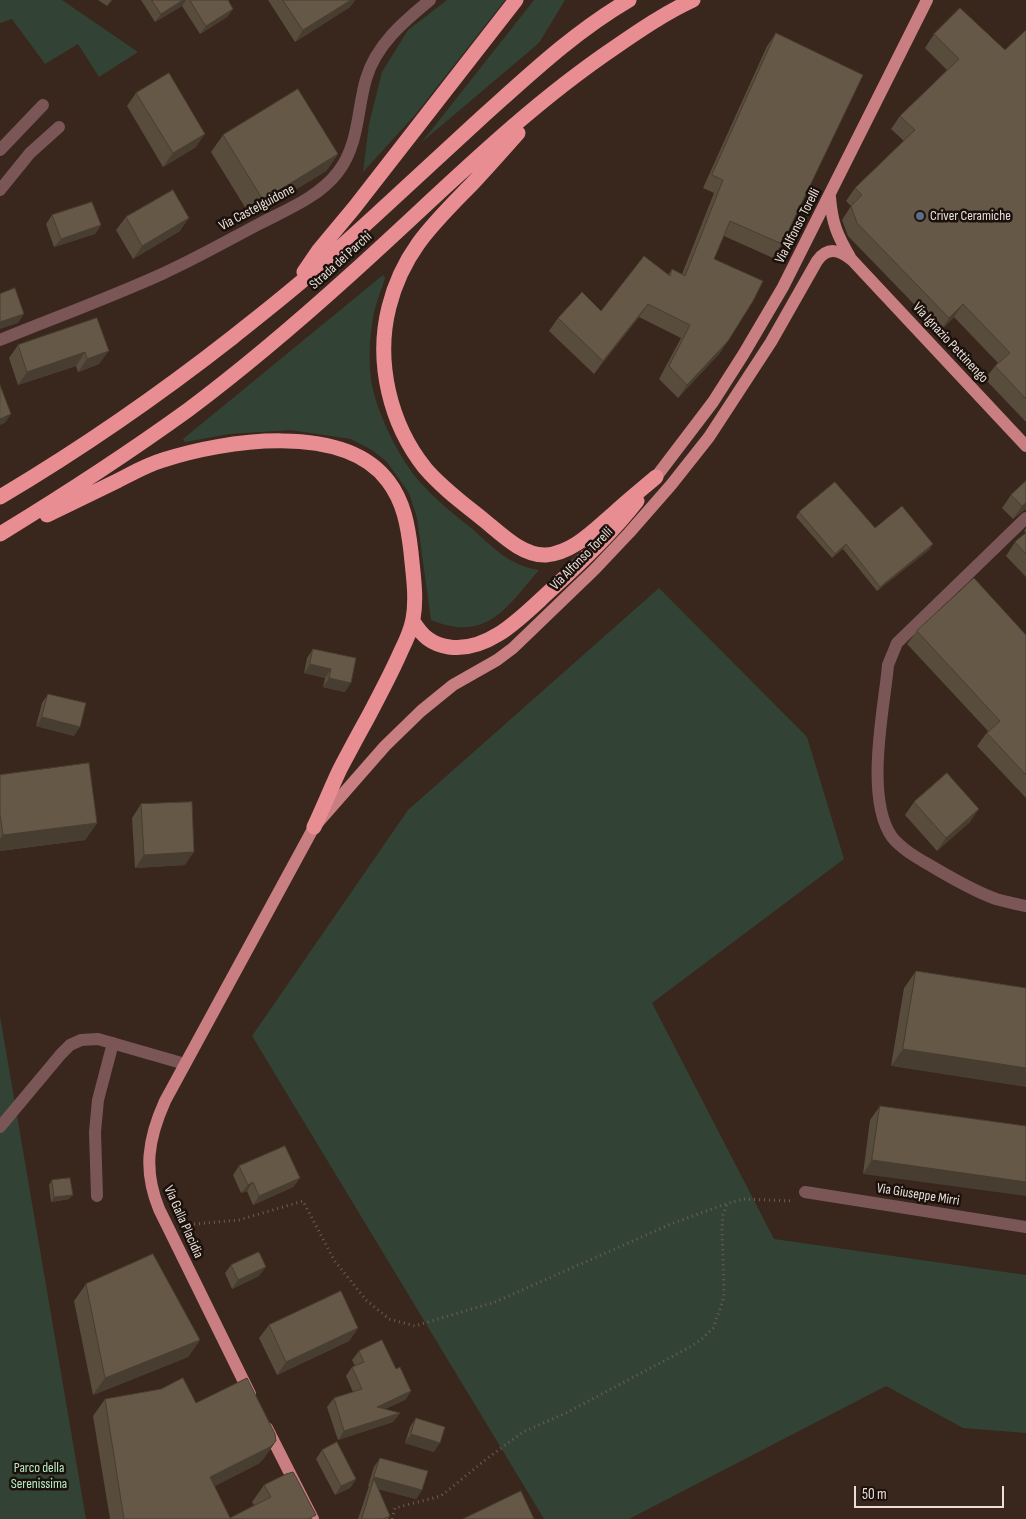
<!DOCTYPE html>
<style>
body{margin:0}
#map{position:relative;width:1026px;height:1519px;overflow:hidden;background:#39261c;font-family:"Sofia Sans Condensed",sans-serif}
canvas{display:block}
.scale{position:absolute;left:854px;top:1486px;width:150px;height:22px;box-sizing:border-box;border:2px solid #ebded7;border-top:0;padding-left:6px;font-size:15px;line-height:18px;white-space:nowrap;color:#ebded7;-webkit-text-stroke:4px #1a110d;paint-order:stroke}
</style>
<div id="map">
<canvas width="1026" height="1519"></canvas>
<div class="scale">50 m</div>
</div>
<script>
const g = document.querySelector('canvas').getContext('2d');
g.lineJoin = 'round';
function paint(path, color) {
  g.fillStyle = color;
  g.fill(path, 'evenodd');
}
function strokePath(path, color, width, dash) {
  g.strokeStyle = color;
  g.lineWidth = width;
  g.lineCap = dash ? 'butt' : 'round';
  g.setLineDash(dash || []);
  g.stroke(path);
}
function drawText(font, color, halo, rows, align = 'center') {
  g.font = font + ' "Sofia Sans Condensed",sans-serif';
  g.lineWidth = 5;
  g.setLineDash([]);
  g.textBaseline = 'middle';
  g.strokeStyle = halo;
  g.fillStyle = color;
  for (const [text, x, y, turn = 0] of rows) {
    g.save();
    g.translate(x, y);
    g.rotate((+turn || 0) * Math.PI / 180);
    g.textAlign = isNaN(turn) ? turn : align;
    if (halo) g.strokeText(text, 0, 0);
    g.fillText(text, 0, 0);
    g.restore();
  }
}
paint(new Path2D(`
 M0 0H62L138 52 99 77 78 44 45 64 12 19 0 23Z
 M447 0H505L415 115 363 172 369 124 382 72 408 30Z
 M534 0H565L539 43 422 142Z
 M383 275 385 278C381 291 375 305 373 318 369 340 368 368 373 390 380 419 400 459 419 481 434 498 452 513 470 527 492 546 509 566 539 570 506 608 487 643 431 620L417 518 409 493 387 462 372 450 351 439 290 430 229 434 185 442 183 439Z
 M659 588 807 737 844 859 652 1003 774 1239 1026 1275V1433L963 1428 886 1386 629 1519H544L252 1036 408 810Z
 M0 1016 86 1519H0Z`), '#324336');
strokePath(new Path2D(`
 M184 1225 239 1220 303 1201 334 1260 366 1300 389 1319 415 1326 495 1302 671 1224 728 1203 744 1199 793 1201
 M392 1519 395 1508 441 1496 489 1457 523 1432 566 1413 692 1346 703 1338 713 1328 723 1301 724 1291 722 1229 723 1215 727 1204`), '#6f5d54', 3, [1, 4]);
strokePath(new Path2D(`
 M0 150 43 105
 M0 190 30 153 59 127
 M0 340C54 318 109 298 162 274 195 259 227 241 259 224 286 210 319 197 338 172 359 145 357 110 366 79 376 45 403 22 430 0
 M1026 518 897 643 888 665 887 675C882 718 866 800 892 837 903 851 923 861 938 870 957 881 976 892 996 899 1006 902 1016 904 1026 906
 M0 1127 61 1054 70 1045 81 1040 98 1039 185 1064
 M805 1192 1026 1227
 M97 1196 95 1132 98 1100 113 1043`), '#7b5657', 12);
strokePath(new Path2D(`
 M830 197C832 223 837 235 850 257
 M656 477 713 402 743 355 783 287 927 0
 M250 1394 159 1209C143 1170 148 1139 165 1101L314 827 385 746 421 711 453 685 497 660 513 648 595 569 629 533 671 485 709 437 771 342 817 261C828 246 839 250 852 260L1026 446
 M267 1428 313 1519`), '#c97e82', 12);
strokePath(new Path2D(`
 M518 133C503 150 488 167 472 184 434 223 403 251 389 307 375 362 390 424 425 468 442 488 464 504 485 521 502 535 523 556 546 555 573 553 594 530 613 514 627 501 642 489 656 477
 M304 272 319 250 354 208 516 0
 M0 497C81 449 159 395 233 337 263 313 294 289 323 263 376 215 429 166 481 118 528 76 574 32 629 0
 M47 515C70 504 92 493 115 482 131 474 146 465 163 460 224 440 344 422 388 481 404 502 408 526 411 552 413 574 417 597 413 619 411 630 406 641 401 651 391 674 379 696 367 719 358 735 349 752 340 769 331 788 323 808 314 827
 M0 534C64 495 127 454 188 410 244 368 298 322 350 275 437 197 518 113 614 48 640 30 665 13 693 0
 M413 621C422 636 431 644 449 647 490 653 524 614 552 589 582 562 612 533 637 501`), '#e88e93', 15);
paint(new Path2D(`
 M98 0H112L107 6Z
 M141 0H228L233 9 227 17 200 34 182 6 155 22Z
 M268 0H355L350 7 295 42Z
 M1026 30V422L985 379 995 366 998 363 954 317 940 331 848 236 842 220 851 206 846 201 855 188 904 141 891 129 900 116 947 70 925 48 934 34 1005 50Z
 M776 33 782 244 773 258 724 236 714 259 728 341 719 354 678 398 659 379 681 338 639 317 594 374 549 331 558 318 601 311 668 275 672 269 682 274 714 193 703 188 767 46Z
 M136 93 196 147 163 167 127 106Z
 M223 135 338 154 326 171 251 217 211 152Z
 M52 215 101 225 95 234 54 247 46 224Z
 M126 217 180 231 133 259 116 230Z
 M97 318 99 364 78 372 76 366 18 385 9 358 18 345Z
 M1026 481V510H1024L1013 519 1002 508 1011 495Z
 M799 512 875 528 930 549 877 591 843 549 832 558 796 517Z
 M1026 528V577L1006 556 1015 542 1026 533 1024 531Z
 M917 631 1026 635V798L977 746 988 731 907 644Z
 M313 649 356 658 345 692 323 687 325 678 304 673 307 658Z
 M48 694 74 736 36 726 42 703Z
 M0 775 97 823 85 840 0 851Z
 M914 802 970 822 937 851 905 815Z
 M141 804 185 865 135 868 132 818Z
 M916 971 1026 988 891 1066 904 988Z
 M880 1106 1026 1126 863 1174 870 1120Z
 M239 1166 300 1178 293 1187 253 1205 247 1191 241 1193 233 1175Z
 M52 1180 69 1199 51 1202 49 1185Z
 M231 1265 259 1276 232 1289 225 1273Z
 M86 1284 200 1340 188 1357 93 1395 74 1301Z
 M269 1325 358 1328 349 1341 277 1375 259 1338Z
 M359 1351 396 1369 411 1391 405 1400 385 1409 400 1413 393 1422 338 1440 327 1407 334 1398 353 1392 346 1376 352 1367 355 1366 352 1360Z
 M105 1399 196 1403 276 1441 264 1458 258 1464 214 1486 230 1518 254 1505 252 1502 264 1485 313 1519H110L93 1416Z
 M416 1418 434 1452 405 1443 410 1427Z
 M322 1450 356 1479 350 1488 335 1495 316 1459Z
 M380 1458 422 1490 416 1499 378 1489 390 1516 388 1519H358L369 1486H368L374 1467Z`), '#584c3c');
paint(new Path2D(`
 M183 0H186L182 6 155 22 161 14Z
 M351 0H355L350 7 295 42 303 30Z
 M233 9 227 17 200 34 206 26Z
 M205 134 196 147 163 167 173 153Z
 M338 154 326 171 251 217 263 200Z
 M189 218 180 231 133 259 142 246Z
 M101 225 95 234 54 247 61 239Z
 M648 304 639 317 594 374 603 361Z
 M963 304 954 317 940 331 949 318Z
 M24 314 18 323 0 329V322Z
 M728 341 719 354 678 398 687 385Z
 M109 351 99 364 78 372 87 359Z
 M85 352 76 366 18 385 27 372Z
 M11 414 5 423 0 425V419Z
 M1026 503V510H1024L1013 519 1022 506Z
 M846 544 843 549 832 558 835 554Z
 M933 544 930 549 877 591 880 587Z
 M310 664 331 669 325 678 304 673Z
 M329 678 351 683 345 692 323 687Z
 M42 717 80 727 74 736 36 726Z
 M979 809 970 822 937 851 946 838Z
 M97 823 85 840 0 851V839L3 835Z
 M194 852 185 865 135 868 144 855Z
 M903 1049 1026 1068V1087L891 1066Z
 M872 1160 1026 1182V1196L863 1174Z
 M300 1178 293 1187 253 1205 259 1196Z
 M253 1182 247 1191 241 1193 248 1185Z
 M73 1195 69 1199 51 1202 54 1197Z
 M266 1267 259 1276 232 1289 238 1280Z
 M358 1328 349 1341 277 1375 286 1362Z
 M200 1340 188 1357 93 1395 105 1378Z
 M411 1391 405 1400 371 1415 377 1407Z
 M400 1413 393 1422 338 1440 344 1431Z
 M411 1434 440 1443 434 1452 405 1443Z
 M276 1441 264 1458 258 1464 198 1495 210 1477Z
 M374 1477 422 1490 416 1499 371 1487 374 1479 368 1486Z
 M356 1479 350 1488 335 1495 341 1486Z`), '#473e31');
const building = new Path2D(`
 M152 0H183L161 14Z
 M190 0H228L233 9 206 26Z
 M283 0H351L303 30Z
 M960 8 1005 50 1026 30V399L995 366 1010 353 963 304 949 318 857 223 851 206 862 195 855 188 915 130 900 116 959 59 934 34Z
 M776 33 863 75 782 244 730 221 714 259 763 281 753 301 728 341 687 385 669 366 690 325 648 304 603 361 558 318 582 292 601 311 644 256 670 276 672 269 685 276 723 180 712 175Z
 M169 73 205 134 173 153 136 93Z
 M298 89 338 154 263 200 223 135Z
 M173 190 189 218 142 246 126 217Z
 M92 202 101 225 61 239 52 215Z
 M15 288 24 314 0 322V294Z
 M97 318 109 351 87 359 85 352 27 372 18 345Z
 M0 385 11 414 0 419Z
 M1026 481V503L1022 506 1011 495Z
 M835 482 875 528 902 506 933 544 880 587 846 544 835 554 799 512Z
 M1026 533V554L1015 542Z
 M974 578 1026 635V775L987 733 1000 721 917 631Z
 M313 649 356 658 351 683 329 678 331 669 310 664Z
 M48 694 86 703 80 727 42 717Z
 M89 763 97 823 3 835 0 814V775Z
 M947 773 979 809 946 838 914 802Z
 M192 802 194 852 144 855 141 804Z
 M916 971 1026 988V1068L903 1049Z
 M880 1106 1026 1126V1182L872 1160Z
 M285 1146 300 1178 259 1196 253 1182 248 1185 239 1166Z
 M70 1178 73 1195 54 1197 52 1180Z
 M259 1252 266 1267 238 1280 231 1265Z
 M153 1254 200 1340 105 1378 86 1284Z
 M341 1291 358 1328 286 1362 269 1325Z
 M382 1340 396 1369 400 1367 411 1391 377 1407 400 1413 344 1431 334 1398 362 1389 352 1367 364 1362 359 1351Z
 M183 1378 196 1403 247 1378 275 1434 276 1441 270 1447 210 1477 230 1518 271 1497 264 1485 286 1474 293 1472 296 1477 316 1515 308 1519H124L105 1399 161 1389Z
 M416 1418 445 1427 440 1443 411 1434Z
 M337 1442 356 1479 341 1486 322 1450Z
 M380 1458 428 1471 422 1490 374 1477Z
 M374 1479 390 1516 383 1519H362Z
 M521 1491 534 1519H463Z`);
paint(building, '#665846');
strokePath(building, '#473e31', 1);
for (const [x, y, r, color] of [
 [920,216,5,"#5c6f8a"]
]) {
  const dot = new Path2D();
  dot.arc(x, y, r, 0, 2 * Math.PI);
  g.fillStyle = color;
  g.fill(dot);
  strokePath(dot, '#1a110d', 2);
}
drawText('14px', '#ebded7', '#1a110d', [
 ["Via Castelguidone",257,208,-28],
 ["Via Alfonso Torelli",798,226,-63],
 ["Strada dei Parchi",341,261,-42],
 ["Via Ignazio Pettinengo",950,343,47],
 ["Via Alfonso Torelli",582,559,-45],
 ["Via Giuseppe Mirri",918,1195,9],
 ["Via Galla Placidia",183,1222,66]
]);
drawText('14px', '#ebded7', '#1a110d', [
 ["Criver Ceramiche",930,216]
], 'left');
drawText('14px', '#b6edc3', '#1a110d', [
 ["Parco della",39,1468],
 ["Serenissima",39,1484]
]);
</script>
